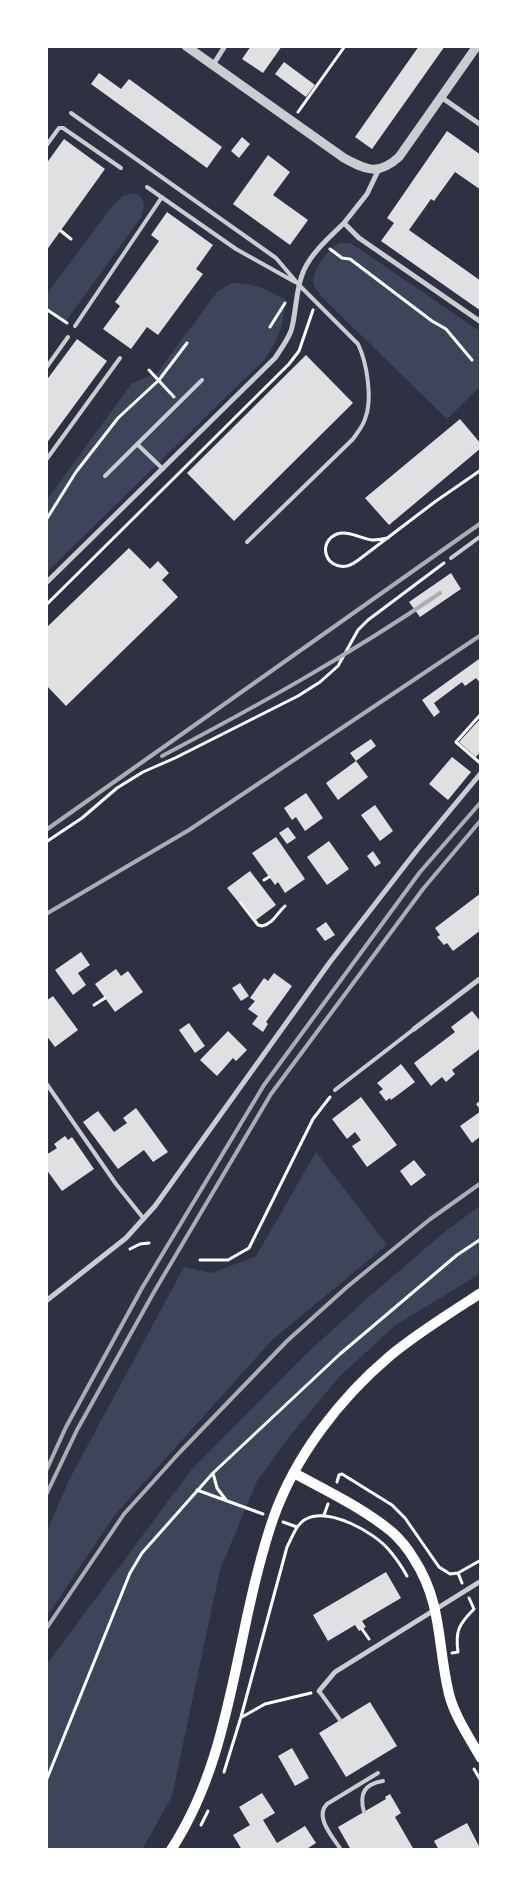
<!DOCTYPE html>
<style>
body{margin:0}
#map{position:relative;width:527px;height:1896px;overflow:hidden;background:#2d3142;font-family:"Fira Sans Condensed",sans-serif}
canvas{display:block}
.frame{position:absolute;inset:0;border:48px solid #fff;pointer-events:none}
</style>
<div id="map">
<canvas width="527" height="1896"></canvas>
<div class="frame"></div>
</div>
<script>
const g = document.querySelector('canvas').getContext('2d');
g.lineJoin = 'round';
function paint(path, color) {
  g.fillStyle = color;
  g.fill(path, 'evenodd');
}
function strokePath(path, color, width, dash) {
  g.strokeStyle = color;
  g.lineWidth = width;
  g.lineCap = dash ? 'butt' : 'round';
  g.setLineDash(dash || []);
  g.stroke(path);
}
paint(new Path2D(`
 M134 193 141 197 144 204 142 216 66 321 46 307V295L112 206 123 196Z
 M339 243H350L364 252 481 332V386L447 419 323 298C321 295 317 291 315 288 308 273 327 250 339 243Z
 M232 283C255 283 265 289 285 300 284 325 279 338 265 359L46 573V501L132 383 157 373 217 292Z
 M316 1152 387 1245 272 1340 114 1516 46 1618V1533L69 1480 184 1267 212 1273 256 1256Z
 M481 1205V1273L396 1325 341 1375 293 1432 257 1481 220 1570 172 1796 142 1850H46V1665L192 1469 307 1353 363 1302 442 1234Z`), '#3c4559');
paint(new Path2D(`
 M251 46H282L263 73 242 59Z
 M419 46H445L372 149 355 137Z
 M284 62 315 85 306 97 275 74Z
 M99 73 121 89 129 79 222 147 207 168 91 84Z
 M447 131 481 155V190L455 172 434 201 431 199 409 230 481 281V311L381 241 394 223 387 218Z
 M242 137 250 144 239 158 231 151Z
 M64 139 105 169 46 251V164Z
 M268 155 290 172 273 195 308 220 290 245 233 204Z
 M167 212 213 245 196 269 203 274 158 335 147 327 131 349 103 329 120 306 115 302 159 241 151 235Z
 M77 339 107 361 46 444V381Z
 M306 355 353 403 234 521 187 473Z
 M460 419 481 444V448L389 525 365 498Z
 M129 548 150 569 158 561 169 573 162 580 178 597 66 706 46 685V628Z
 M451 573 461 589 420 617 409 602Z
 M479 659 481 661V684L476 678 465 686 462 682 434 703 440 712 434 717 422 700Z
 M481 718V751L476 757 459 742Z
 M371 739 376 746 356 761 350 753Z
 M452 757 471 772 448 800 429 784Z
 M356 761 368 777 338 800 326 783Z
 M306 793 323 818 305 831 296 817 292 820 284 808Z
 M375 805 393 831 380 841 361 815Z
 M288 827 296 838 287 844 279 833Z
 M276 837 305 879 285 893 278 882 275 885 252 853Z
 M329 841 349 869 327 885 307 857Z
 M373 851 381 863 375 867 367 856Z
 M250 871 276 905 256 920 242 902 240 904 227 888Z
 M481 893V930L453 951 447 943 444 945 437 937 440 935 435 928Z
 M326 922 335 935 325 941 316 929Z
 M81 952 90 965 78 973 86 985 73 995 55 970Z
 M116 969 121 976 128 971 143 992 115 1012 95 984Z
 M274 973 292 986 266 1022 268 1024 263 1032 252 1024 258 1016 248 1009 255 1001 250 998 264 978 268 981Z
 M240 983 249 996 241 1001 232 988Z
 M53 996 78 1030 55 1047 46 1035V1001Z
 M472 1011 481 1022V1048L452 1070 455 1074 446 1082 442 1077 431 1086 414 1063 455 1032 451 1027Z
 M189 1023 205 1046 195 1053 179 1030Z
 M228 1031 247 1050 236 1061 233 1058 217 1076 200 1060Z
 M401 1064 415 1082 391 1100 390 1098 386 1101 379 1092 383 1089 377 1083Z
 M361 1097 397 1145 367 1167 352 1146 361 1140 355 1132 347 1139 332 1119Z
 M481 1100V1136L472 1143 460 1126 481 1111 476 1104Z
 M136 1108 168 1152 153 1162 144 1150 118 1169 83 1122 98 1111 114 1132 127 1123 123 1118Z
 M65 1136 68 1140 72 1137 94 1169 62 1191 46 1169V1155L57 1148 54 1144Z
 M414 1160 426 1175 411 1186 400 1171Z
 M386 1572 401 1598 362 1621 366 1627 359 1631 355 1625 328 1641 313 1615Z
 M370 1702 397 1746 346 1777 319 1733Z
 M292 1748 309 1778 295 1786 278 1756Z
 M262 1793 275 1813 263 1820 277 1843 305 1826 316 1843 305 1850H242L233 1835 250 1825 239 1807Z
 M390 1794 401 1813 395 1817 414 1850H351L338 1827 386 1799 385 1797Z
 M467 1823 481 1850H439L434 1841Z`), '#e0e0e3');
strokePath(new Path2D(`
 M298 112 345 46
 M61 231 71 239
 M330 249 342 258 350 259 432 321 446 329 472 360
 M46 309 67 323
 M270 327 285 303
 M149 370 174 397
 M46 520 76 472 118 418 159 380 187 343
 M388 538C383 539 377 540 372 540 361 539 349 530 337 534 317 542 325 570 347 566 352 565 357 561 361 558L436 501 481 470
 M46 605 289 364 299 351 313 310
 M480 763 456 742 481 714
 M46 842 82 818 117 788 143 772 175 758 298 696 320 682 338 666 358 630 368 620 444 563
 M264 880 269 877
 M241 903 258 925 262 926C274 923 276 914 285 906
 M94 1005 105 998
 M130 1249 140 1244 149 1243
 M200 1260H228L249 1248 313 1119 330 1097
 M213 1473 217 1488 226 1500
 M337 1482 339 1475 342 1474 392 1505 405 1518 439 1567 450 1574 458 1573 462 1583
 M197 1490 263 1514
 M324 1515 328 1504
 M283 1522 297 1527
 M458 1573 481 1560
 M362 1629 369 1639
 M452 1653 458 1652C455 1631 459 1624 474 1609L469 1598
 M242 1717 265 1704 311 1693
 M474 1769 481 1781
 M224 1772 241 1717 287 1547C292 1538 296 1524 306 1519 329 1507 374 1532 389 1550 396 1558 402 1567 407 1576
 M46 1781 130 1573 142 1553 213 1473 340 1354 457 1255 481 1239
 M201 1825 208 1811`), '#fff', 3);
strokePath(new Path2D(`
 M71 113 276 258 299 285 358 344C367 363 373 399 365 419 363 426 357 433 353 439L247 542
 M46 146 59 128H63L121 168
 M147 187 236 249 295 282
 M75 326 162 197
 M46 368 68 337
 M137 444 163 469
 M46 460 120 358
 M105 476 202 380
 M451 558 481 536
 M46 1083 116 1184 144 1219
 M335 1090 414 1029
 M319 1691 340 1720
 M364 1812C359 1794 364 1784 383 1781
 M341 1850C333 1837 314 1817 327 1804L378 1773`), '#caccd0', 4);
strokePath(new Path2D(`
 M213 65 225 46
 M441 97 481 125
 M378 171 367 194 344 223 359 238 481 322
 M46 583 275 358C281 349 287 341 291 331 297 311 295 289 304 270 313 251 330 237 344 223
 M414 1029 481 978
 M46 1301 126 1238 155 1206 330 962 417 850 481 773
 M319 1691 335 1672 481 1581`), '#caccd0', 5);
strokePath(new Path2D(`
 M186 46 344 158C366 170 378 176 399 157L477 46`), '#caccd0', 9);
strokePath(new Path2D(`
 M294 1473C327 1491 363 1508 392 1532 401 1540 408 1549 414 1559 443 1604 437 1645 449 1694 455 1717 469 1737 481 1758
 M171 1850C214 1784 227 1711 243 1636 251 1597 260 1557 273 1519 295 1456 340 1398 391 1355 419 1332 450 1313 481 1293`), '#fff', 10);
strokePath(new Path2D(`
 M162 756C257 706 351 654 440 593
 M46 830 481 523
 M46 914 189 830 481 635
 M46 1471 66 1427 142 1288 264 1085 420 872 481 802
 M46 1495 77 1430 154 1292 271 1094 423 889 481 820
 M46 1629 124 1514 180 1452 287 1341 347 1287 429 1220 481 1183`), '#abadb3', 4);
</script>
